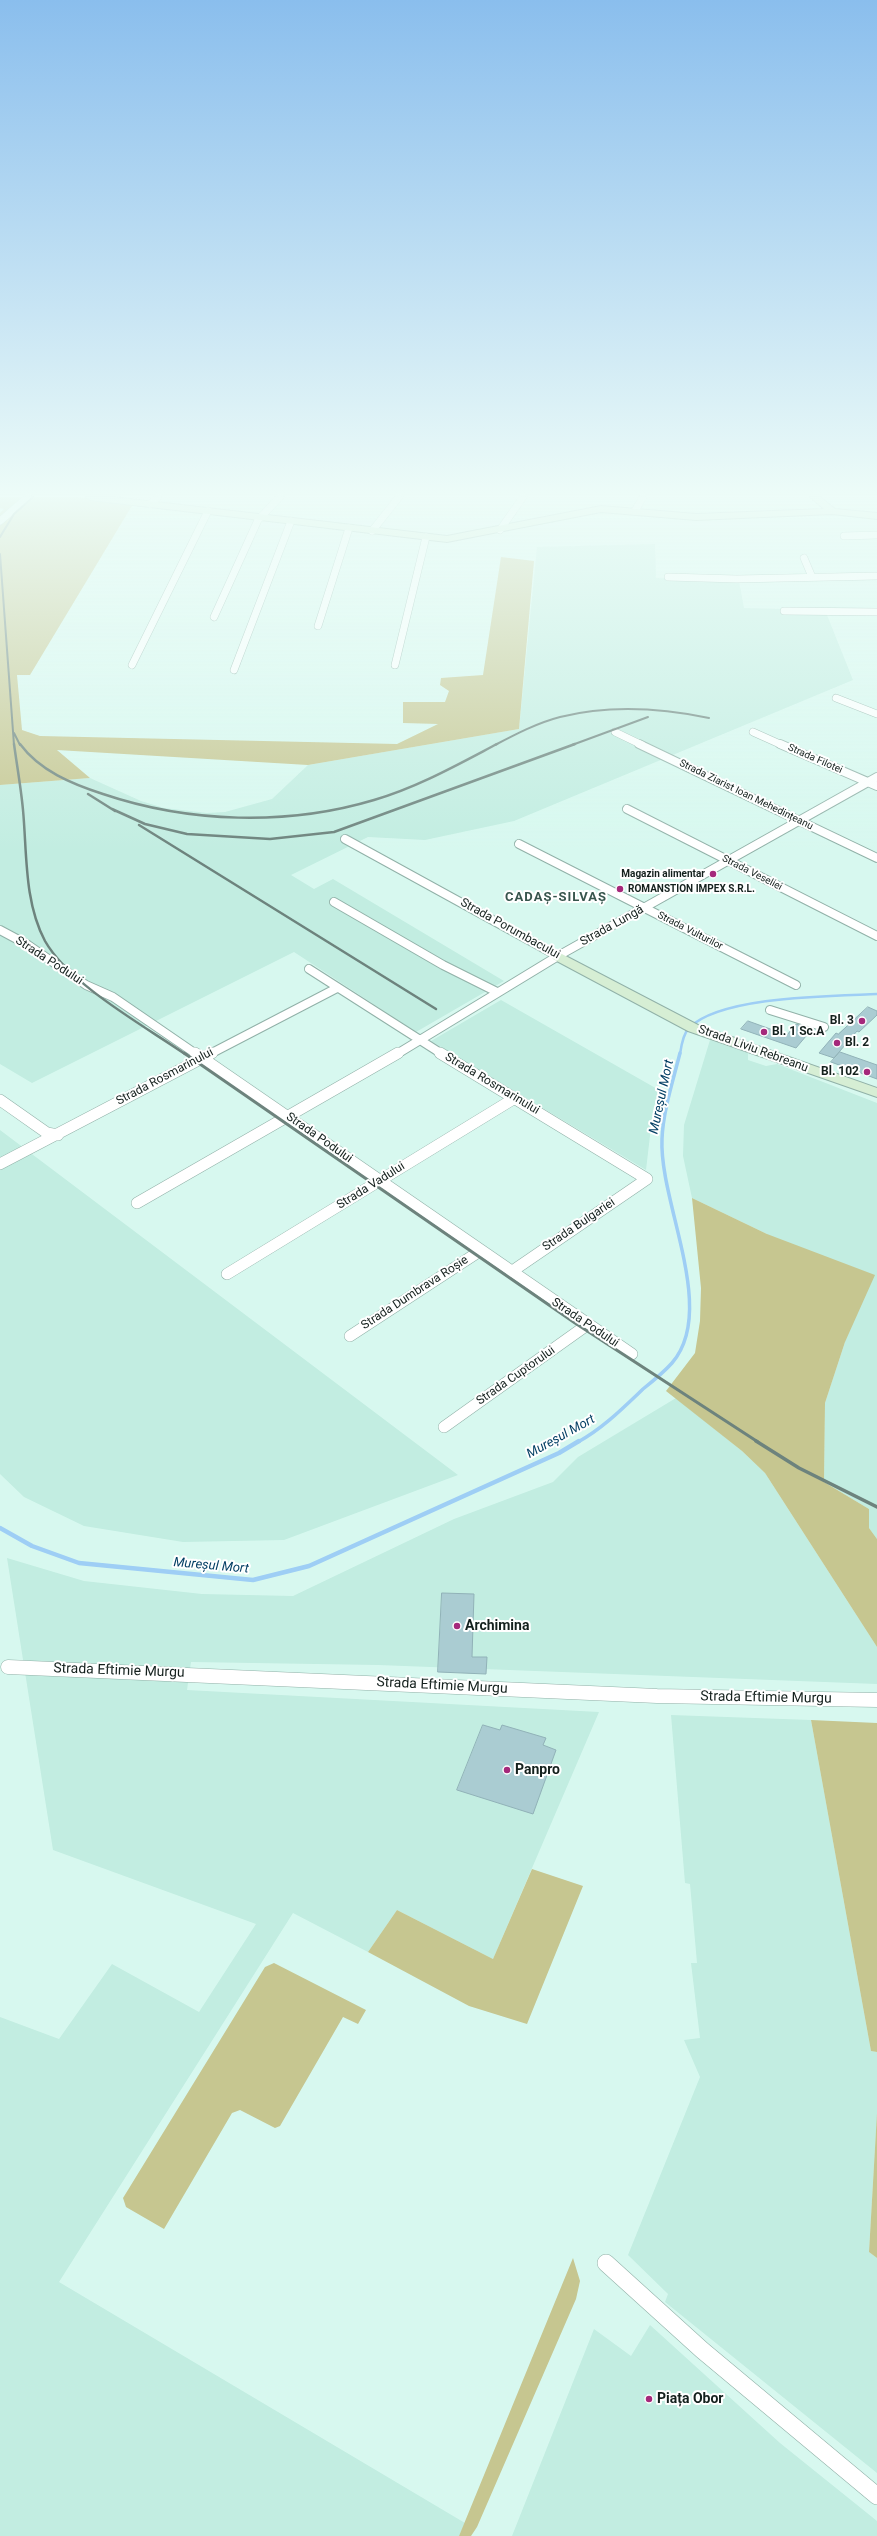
<!DOCTYPE html>
<meta charset="utf-8">
<style>
body{margin:0}
canvas{display:block;background:#d7f8ef}
</style>
<canvas width="877" height="2536"></canvas>
<script>
const g = document.querySelector('canvas').getContext('2d');
g.lineJoin = 'round';
function paint(path, color) {
  g.fillStyle = color;
  g.fill(path, 'evenodd');
}
function strokePath(path, color, width, dash) {
  g.strokeStyle = color;
  g.lineWidth = width;
  g.lineCap = dash ? 'butt' : 'round';
  g.setLineDash(dash || []);
  g.stroke(path);
}
function drawText(font, color, halo, rows, align = 'center') {
  g.font = font + ' Roboto,sans-serif';
  g.lineWidth = 4;
  g.setLineDash([]);
  g.textBaseline = 'middle';
  g.strokeStyle = halo;
  g.fillStyle = color;
  for (const [text, x, y, turn = 0] of rows) {
    g.save();
    g.translate(x, y);
    g.rotate((+turn || 0) * Math.PI / 180);
    g.textAlign = isNaN(turn) ? turn : align;
    if (halo) g.strokeText(text, 0, 0);
    g.fillText(text, 0, 0);
    g.restore();
  }
}
paint(new Path2D(`
 M655 544 656 578 739 581 744 608 825 610 853 680 514 821 425 840 368 837 291 875 314 889 333 879 504 981 416 1032 294 952 32 1083 0 1064V785L90 778 141 801 164 808 207 813 225 812 272 799 308 765 519 729 537 547Z
 M501 1000 659 1090 653 1110 646 1170 431 1041Z
 M710 1040 748 1053V1060L766 1066 777 1064 877 1103V1539L869 1528V1509L824 1482 825 1403 845 1342 767 1234 692 1198 683 1156 684 1125Z
 M0 1130 458 1475 284 1540 183 1542 84 1526 24 1497 0 1474Z
 M676 1398 742 1451 765 1473 877 1647V1684L378 1665 191 1662 187 1690 599 1712 493 1959 397 1910 368 1952 293 1913 59 2282 465 2523 459 2536H0V2017L59 2039 112 1964 199 2012 256 1924 53 1850 7 1558 84 1581 202 1594 293 1596 454 1519 553 1482 578 1457Z
 M671 1715 811 1720 871 2051 877 2052V2113L869 2252 877 2258V2473L665 2302 668 2294 628 2255 700 2077 684 2040 700 2038 691 1963H697L690 1884 685 1883Z
 M650 2325 780 2443 877 2521V2536H512L594 2329 631 2356Z`), '#c2ede1');
paint(new Path2D(`
 M0 497H76L133 504 30 675H17L22 730 40 736 397 744 438 724 403 723V702H445L449 691 440 685 441 678 483 675 501 557 534 561 519 729 308 765 57 750 90 778 0 785V513L4 509 0 508Z
 M692 1198 767 1234 875 1275 845 1342 825 1403 824 1482 869 1509V1528L877 1539V1647L765 1473 742 1451 666 1391 695 1353 700 1321 701 1288Z
 M811 1720 877 1723V2052L871 2051Z
 M532 1869 583 1886 527 2024 469 2006 368 1952 397 1910 493 1959Z
 M274 1963 366 2010 358 2024 343 2017 280 2126 275 2128 240 2110 232 2113 164 2229 126 2207 123 2198 265 1967Z
 M877 2113V2258L869 2252Z
 M573 2258 580 2281 576 2299 477 2527 471 2536H459Z`), '#c6c690');
strokePath(new Path2D(`
 M680 1054C681 1047 683 1034 689 1028 720 996 832 996 877 994`), '#9ecef5', 2.5);
strokePath(new Path2D(`
 M578 1442C603 1428 622 1409 643 1389 653 1381 664 1372 672 1363 718 1310 659 1203 662 1139 663 1111 673 1081 680 1053`), '#9ecef5', 3.5);
strokePath(new Path2D(`
 M0 1528 32 1546 79 1563 253 1580 309 1566 559 1453 579 1441`), '#9ecef5', 4.5);
const building = new Path2D(`
 M868 1007 877 1011V1015L859 1032 857 1031 834 1058 819 1053 836 1033 838 1034Z
 M748 1021 787 1035 796 1024 812 1029 796 1048 741 1029Z
 M840 1052 877 1065V1079L831 1062Z
 M442 1593 474 1594 472 1657H487L486 1674 438 1672Z
 M483 1725 500 1730 502 1725 546 1738 543 1745 556 1750 533 1814 457 1790Z`);
paint(building, '#aaccd2');
strokePath(building, '#91b2b8', 1);
const streetFar4 = new Path2D(`
 M150 504 158 497
 M635 511 643 497
 M0 521 28 497
 M500 530 523 497
 M372 531 399 497
 M844 536 877 535
 M804 558 812 577
 M668 577 737 579 877 576
 M784 611 877 612
 M214 617 258 520 280 497
 M318 626 349 528
 M132 665 208 511
 M395 665 426 537
 M234 670 291 521
 M836 698 877 714
 M615 732 642 745
 M753 732 782 745`);
const streetFar3 = new Path2D(`
 M639 744 877 858
 M780 744 877 786
 M627 809 877 936
 M345 839 558 956
 M519 844 796 985
 M334 902 443 965 497 992
 M0 930 28 945 86 985 113 997 196 1054
 M309 969 442 1054
 M770 1010 824 1027
 M210 1054 337 988
 M397 1054 558 956 877 777`);
const streetFar2 = new Path2D(`
 M195 1053 632 1354
 M440 1053 647 1179 511 1272
 M0 1100 47 1133 58 1135
 M0 1164 212 1053
 M137 1203 398 1053
 M227 1274 515 1098
 M350 1336 480 1251
 M444 1427 587 1325`);
const streetFar1 = new Path2D(`
 M8 1667 657 1696 877 1700`);
const street = new Path2D(`
 M606 2263 702 2350 877 2496`);
const secondary = new Path2D(`
 M86 497H113L447 536 601 506 696 514 824 509 810 497H820L835 509 877 513V519L832 514 696 520 601 512 447 542 90 500Z
 M558 952 698 1025 877 1088V1097L688 1031 553 959 551 956 553 953Z`);
strokePath(streetFar4, '#91b1a8', 8);
strokePath(streetFar3, '#91b1a8', 10);
strokePath(streetFar2, '#91b1a8', 12);
strokePath(streetFar1, '#91b1a8', 15);
strokePath(street, '#91b1a8', 18);
strokePath(secondary, '#91b1a8', 2);
strokePath(streetFar4, '#fff', 7);
strokePath(streetFar3, '#fff', 8);
strokePath(streetFar2, '#fff', 11);
strokePath(streetFar1, '#fff', 14);
strokePath(street, '#fff', 17);
paint(secondary, '#d6eed4');
strokePath(new Path2D(`
 M0 537 14 514 33 497
 M0 554 14 745
 M14 733 20 745
 M495 745C516 734 537 723 560 717 608 705 661 708 709 718
 M572 745 648 717`), '#6d837d', 2);
strokePath(new Path2D(`
 M14 744C17 766 21 788 23 810 27 852 24 902 45 941 70 985 143 1025 185 1054
 M20 744C40 771 72 784 103 794 189 823 287 826 374 800 418 787 457 765 497 744
 M88 794 115 811
 M112 809 145 824 187 834 270 839 334 832 575 744
 M139 825 436 1009`), '#6d837d', 2.5);
strokePath(new Path2D(`
 M184 1053 575 1323 758 1442`), '#6d837d', 3);
strokePath(new Path2D(`
 M756 1441 799 1468 877 1507`), '#6d837d', 3.5);
const sky = g.createLinearGradient(0, 0, 0, 852);
sky.addColorStop(0, '#8abeed');
sky.addColorStop(0.58, '#edfcf8');
sky.addColorStop(1, '#edfcf800');
g.fillStyle = sky;
g.fillRect(0, 0, 877, 852);
for (const [x, y, r, color] of [
 [713,874,4,"#a5287b"],
 [620,889,4,"#a5287b"],
 [862,1021,4,"#a5287b"],
 [764,1032,4,"#a5287b"],
 [837,1043,4,"#a5287b"],
 [867,1072,4,"#a5287b"],
 [457,1626,4,"#a5287b"],
 [507,1770,4,"#a5287b"],
 [649,2399,4,"#a5287b"]
]) {
  const dot = new Path2D();
  dot.arc(x, y, r, 0, 2 * Math.PI);
  g.fillStyle = color;
  g.fill(dot);
  strokePath(dot, '#fff', 1.5);
}
drawText('10px', '#14201d', '#fff', [
 ["Strada Filotei",815,759,24],
 ["Strada Ziarist Ioan Mehedințeanu",746,795,26],
 ["Strada Veseliei",752,873,27],
 ["Strada Vulturilor",690,931,27]
]);
drawText('bold 10px', '#14201d', '#fff', [
 ["Magazin alimentar",705,874],
 ["ROMANSTION IMPEX S.R.L.",628,889,"left"]
], 'right');
drawText('12px', '#14201d', '#fff', [
 ["Strada Lungă",612,926,-29],
 ["Strada Porumbacului",510,929,29],
 ["Strada Podului",49,961,33],
 ["Strada Liviu Rebreanu",753,1049,20],
 ["Strada Rosmarinului",165,1077,-28],
 ["Strada Rosmarinului",492,1084,31],
 ["Strada Podului",319,1138,35],
 ["Strada Vadului",371,1186,-32],
 ["Strada Bulgariei",579,1225,-34],
 ["Strada Dumbrava Roșie",415,1293,-33],
 ["Strada Podului",585,1323,34],
 ["Strada Cuptorului",516,1376,-35]
]);
drawText('bold 12px', '#14201d', '#fff', [
 ["Bl. 3",854,1021],
 ["Bl. 1 Sc.A",772,1032,"left"],
 ["Bl. 2",845,1043,"left"],
 ["Bl. 102",859,1072]
], 'right');
g.letterSpacing = '1px';
drawText('bold 13px', '#37554d', '#fff', [
 ["CADAȘ-SILVAȘ",556,898]
]);
g.letterSpacing = '0px';
drawText('italic 13px', '#043f64', '#fff', [
 ["Mureșul Mort",662,1097,-78],
 ["Mureșul Mort",561,1437,-29],
 ["Mureșul Mort",211,1566,5]
]);
drawText('bold 14px', '#14201d', '#fff', [
 ["Archimina",465,1626],
 ["Panpro",515,1770],
 ["Piața Obor",657,2399]
], 'left');
drawText('14px', '#14201d', '#fff', [
 ["Strada Eftimie Murgu",119,1671,2],
 ["Strada Eftimie Murgu",442,1686,3],
 ["Strada Eftimie Murgu",766,1698,1]
]);
</script>
